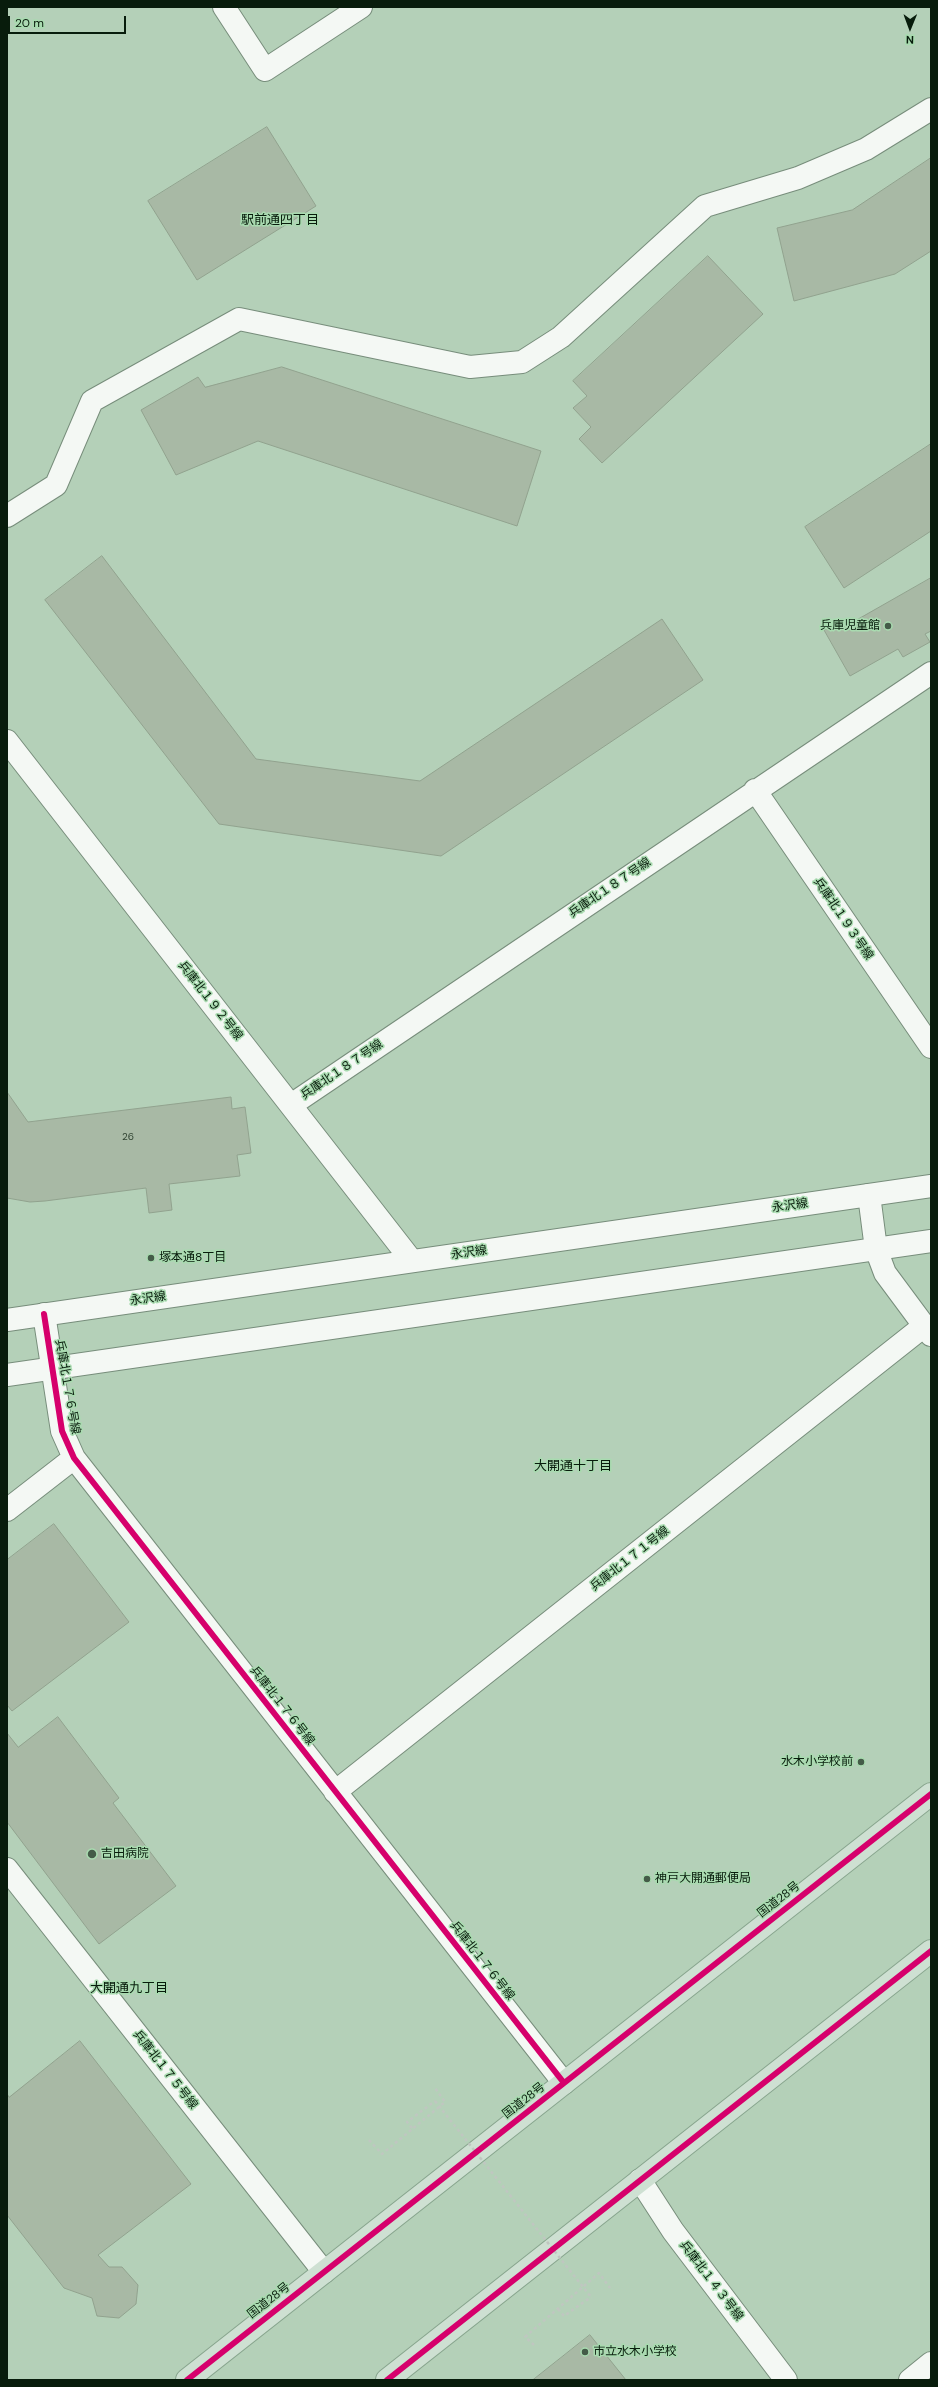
<!DOCTYPE html>
<meta charset="utf-8">
<style>
body{margin:0}
#map{position:relative;width:938px;height:2387px;overflow:hidden;background:#b4d0b8;font-family:"DM Sans",sans-serif}
canvas{display:block}
.frame{position:absolute;inset:0;border:8px solid #081c0c;pointer-events:none}
.north{position:absolute;left:890px;top:8px;width:40px;height:40px;-webkit-text-stroke:3px #a9dbb0;paint-order:stroke;rotate:181deg;font-size:11px;font-weight:700;line-height:16px;text-align:center;color:#081c0c}
.north::after{content:'';display:block;margin:auto;width:14px;height:18px;background:#081c0c;clip-path:polygon(50% 0,100% 100%,50% 72%,0 100%)}
.scale{position:absolute;left:8px;top:16px;width:118px;height:18px;box-sizing:border-box;border:2px solid #081c0c;border-top:0;padding-left:5px;font-size:12px;line-height:14px;white-space:nowrap;color:#081c0c;-webkit-text-stroke:3px #a9dbb0;paint-order:stroke}
</style>
<div id="map">
<canvas width="938" height="2387"></canvas>
<div class="frame"></div>
<div class="north">N</div>
<div class="scale">20 m</div>
</div>
<script>
const g = document.querySelector('canvas').getContext('2d');
g.lineJoin = 'round';
function paint(path, color) {
  g.fillStyle = color;
  g.fill(path, 'evenodd');
}
function strokePath(path, color, width, dash) {
  g.strokeStyle = color;
  g.lineWidth = width;
  g.lineCap = dash ? 'butt' : 'round';
  g.setLineDash(dash || []);
  g.stroke(path);
}
function drawText(font, color, halo, rows, align = 'center') {
  g.font = font + ' "DM Sans","Noto Sans JP",sans-serif';
  g.lineWidth = 3;
  g.setLineDash([]);
  g.textBaseline = 'middle';
  g.strokeStyle = halo;
  g.fillStyle = color;
  for (const [text, x, y, turn = 0] of rows) {
    g.save();
    g.translate(x, y);
    g.rotate((+turn || 0) * Math.PI / 180);
    g.textAlign = isNaN(turn) ? turn : align;
    if (halo) g.strokeText(text, 0, 0);
    g.fillText(text, 0, 0);
    g.restore();
  }
}
const building = new Path2D(`
 M267 127 316 206 197 280 148 201Z
 M931 158V251L895 274 794 301 777 228 852 210Z
 M708 256 763 314 602 463 579 439 591 427 573 408 587 396 573 381Z
 M282 367 541 451 517 526 258 441 176 475 141 410 198 377 205 387Z
 M931 444V531L844 588 805 527Z
 M102 556 256 759 420 781 662 619 703 680 441 856 219 824 45 600Z
 M931 578V631L925 634 930 642 903 657 898 649 850 676 824 630 837 624 840 629Z
 M7 1092 28 1122 231 1097 232 1109 245 1107 251 1153 237 1155 240 1176 169 1184 172 1210 149 1213 146 1188 45 1201 30 1202 7 1198Z
 M54 1524 129 1622 12 1711 7 1705V1560Z
 M58 1717 119 1798 113 1803 176 1886 99 1944 7 1822V1733L18 1747Z
 M80 2041 191 2184 98 2255 109 2267H122L138 2285 136 2304 119 2318 97 2316 92 2298 64 2288 7 2215V2094L9 2097Z
 M590 2335 626 2380H533Z`);
paint(building, '#a8b9a5');
strokePath(building, '#91a28e', 1);
const lane = new Path2D(`
 M7 516 56 485 92 401 239 319 470 367 522 362 561 337 705 206 798 178 866 149 931 109`);
const street = new Path2D(`
 M224 7 265 70 361 7
 M7 741 412 1261
 M755 790 931 1047
 M291 1105 931 673
 M869 1195 876 1249 885 1273 931 1335
 M44 1314 62 1431 74 1458 564 2083
 M7 1510 74 1458
 M335 1792 924 1326
 M7 1869 324 2272
 M640 2180 673 2231 786 2380
 M910 2380 931 2363`);
const secondary = new Path2D(`
 M7 1320 931 1186
 M7 1375 931 1241`);
const highway = new Path2D(`
 M187 2380 931 1794
 M387 2380 931 1951`);
strokePath(lane, '#778d7b', 24);
strokePath(street, '#778d7b', 24);
strokePath(secondary, '#778d7b', 24);
strokePath(highway, '#87a48d', 24);
strokePath(new Path2D(`
 M412 2128 407 2122 435 2101
 M369 2140 382 2154 445 2102 435 2088
 M558 2309 564 2316 591 2297
 M534 2345 525 2337 599 2273 610 2288`), '#bfc7c0', 2.5, [3, 3]);
strokePath(lane, '#f4f8f4', 22);
strokePath(street, '#f4f8f4', 22);
strokePath(secondary, '#f4f8f4', 22);
strokePath(highway, '#cee0d2', 22);
strokePath(new Path2D(`
 M435 2101 591 2297`), '#bfc7c0', 2.5, [3, 3]);
strokePath(new Path2D(`
 M44 1314 62 1431 74 1458 564 2083
 M187 2380 931 1794
 M387 2380 931 1951`), '#d6006c', 6);
for (const [x, y, r, color] of [
 [888,626,4,"#445b48"],
 [151,1258,4,"#445b48"],
 [861,1762,4,"#445b48"],
 [92,1854,5,"#445b48"],
 [647,1879,4,"#445b48"],
 [585,2352,4,"#445b48"]
]) {
  const dot = new Path2D();
  dot.arc(x, y, r, 0, 2 * Math.PI);
  g.fillStyle = color;
  g.fill(dot);
  strokePath(dot, '#a9dbb0', 1.5);
}
drawText('10px', '#314433', null, [
 ["26",128,1137]
]);
drawText('12px', '#081c0c', '#a9dbb0', [
 ["兵庫児童館",880,626,"right"],
 ["塚本通8丁目",159,1258],
 ["水木小学校前",853,1762,"right"],
 ["吉田病院",101,1854],
 ["神戸大開通郵便局",655,1879],
 ["市立水木小学校",593,2352]
], 'left');
drawText('12px', '#081c0c', '#a9dbb0', [
 ["兵庫北１８７号線",610,888,-34],
 ["兵庫北１９３号線",843,919,56],
 ["兵庫北１９２号線",210,1001,52],
 ["兵庫北１８７号線",342,1070,-34],
 ["永沢線",790,1206,-8],
 ["永沢線",469,1253,-8],
 ["永沢線",148,1299,-8],
 ["兵庫北１７６号線",67,1387,80],
 ["兵庫北１７１号線",630,1559,-38],
 ["兵庫北１７６号線",282,1706,52],
 ["国道28号",779,1900,-38],
 ["兵庫北１７６号線",482,1961,52],
 ["兵庫北１７５号線",165,2070,52],
 ["国道28号",524,2101,-38],
 ["兵庫北１４３号線",711,2281,53],
 ["国道28号",269,2301,-38]
]);
drawText('13px', '#081c0c', '#a9dbb0', [
 ["駅前通四丁目",280,221],
 ["大開通十丁目",573,1467],
 ["大開通九丁目",129,1989]
]);
</script>
